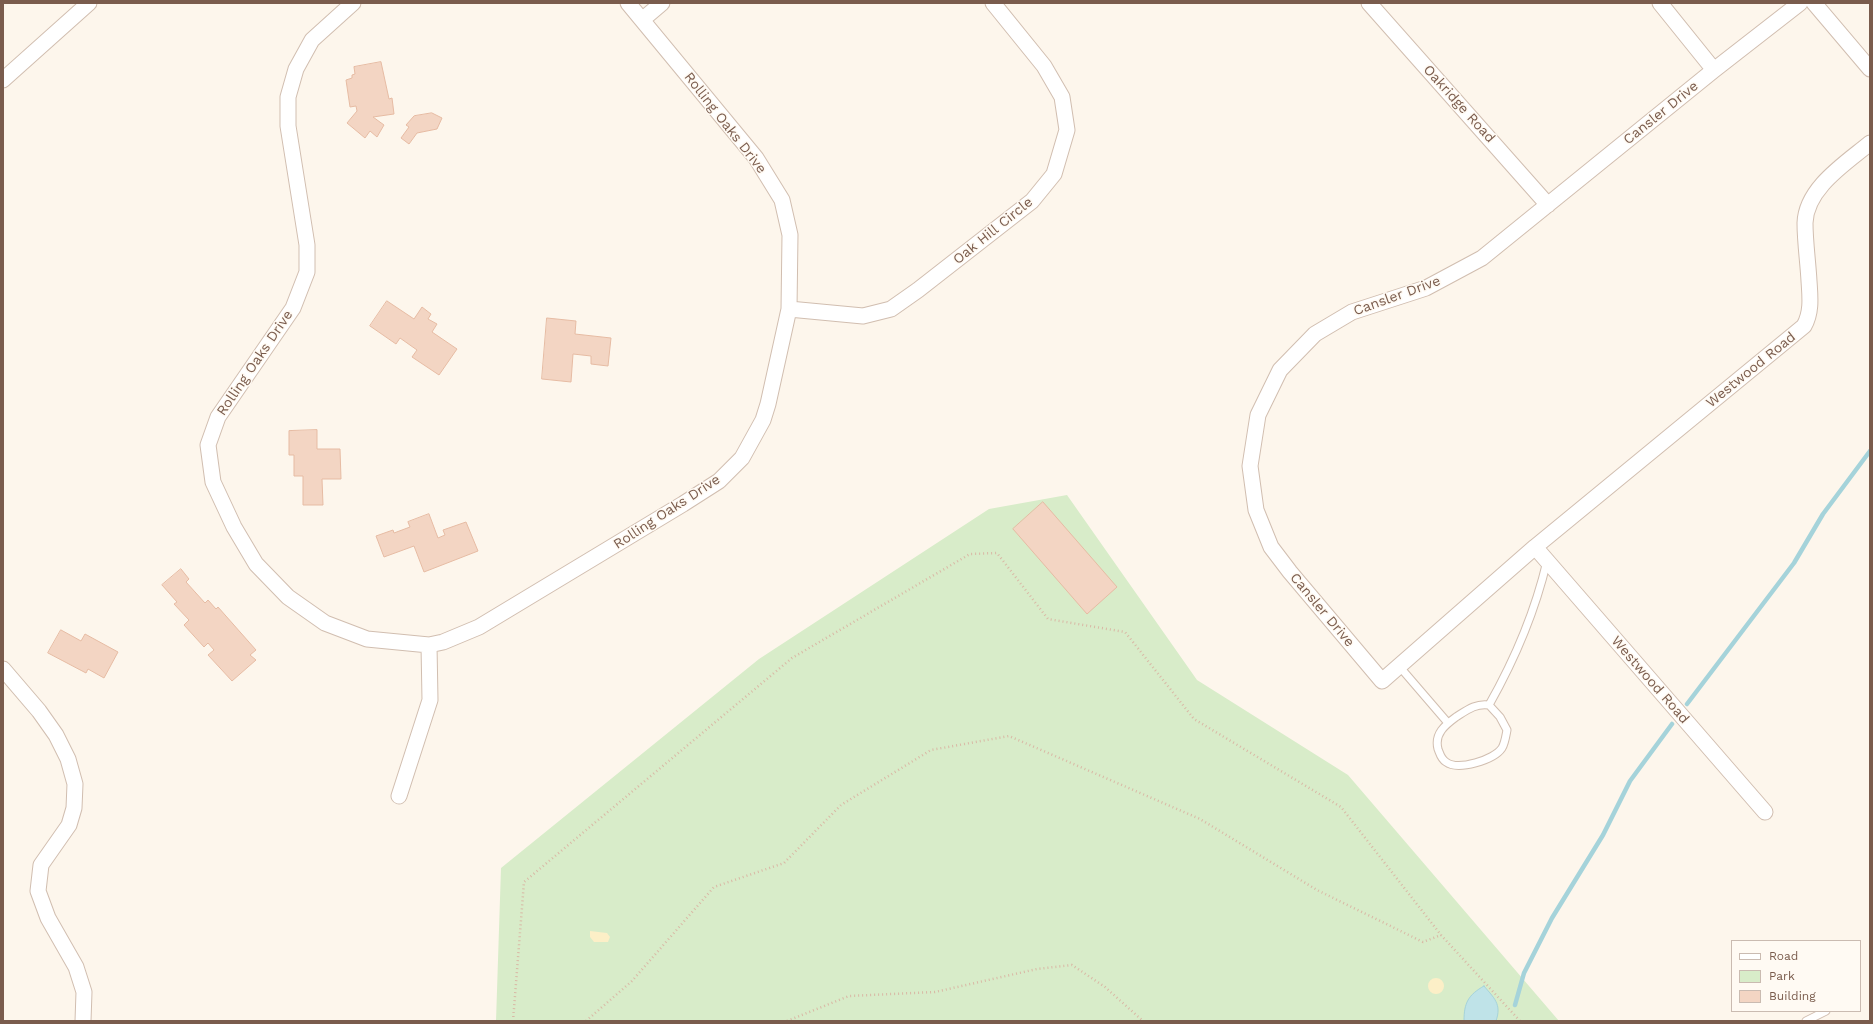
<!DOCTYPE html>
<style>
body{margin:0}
#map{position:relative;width:1873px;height:1024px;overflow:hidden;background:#fdf6ec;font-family:"Work Sans",sans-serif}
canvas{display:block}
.frame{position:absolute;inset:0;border:4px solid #7a5c4d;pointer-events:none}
.legend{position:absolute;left:1731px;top:940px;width:130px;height:72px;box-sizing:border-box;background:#fffaf3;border:1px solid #cabbb1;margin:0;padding:5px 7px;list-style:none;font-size:12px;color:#7a5c4d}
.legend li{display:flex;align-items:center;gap:8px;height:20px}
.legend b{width:20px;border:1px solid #cabbb1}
</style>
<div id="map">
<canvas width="1873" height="1024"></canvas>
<div class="frame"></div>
<ul class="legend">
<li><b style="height:5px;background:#fff"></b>Road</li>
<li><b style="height:11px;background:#d8ecc9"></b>Park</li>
<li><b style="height:11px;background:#f3d5c3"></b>Building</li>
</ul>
</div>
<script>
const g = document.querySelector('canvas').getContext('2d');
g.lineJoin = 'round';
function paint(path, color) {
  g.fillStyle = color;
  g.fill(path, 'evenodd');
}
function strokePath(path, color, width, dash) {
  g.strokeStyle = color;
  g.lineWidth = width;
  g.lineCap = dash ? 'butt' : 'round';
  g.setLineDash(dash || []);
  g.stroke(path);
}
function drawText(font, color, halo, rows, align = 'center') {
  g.font = font + ' "Work Sans",sans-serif';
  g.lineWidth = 3;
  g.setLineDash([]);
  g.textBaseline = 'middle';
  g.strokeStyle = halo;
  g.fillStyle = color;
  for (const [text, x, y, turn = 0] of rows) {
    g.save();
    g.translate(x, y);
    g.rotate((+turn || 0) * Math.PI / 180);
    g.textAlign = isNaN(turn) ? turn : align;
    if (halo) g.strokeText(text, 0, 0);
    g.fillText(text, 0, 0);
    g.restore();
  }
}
paint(new Path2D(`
 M1067 495 1197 680 1348 775 1559 1021H496L501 868 759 659 989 509Z`), '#d8ecc9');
paint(new Path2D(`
 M590 931 607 933 610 937 608 942H594L590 937Z
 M1428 986a8 8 0 1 1 16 0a8 8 0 1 1-16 0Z`), '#fcefc7');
const water = new Path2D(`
 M1484 986C1494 998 1502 1004 1496 1021H1464C1464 1003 1468 995 1484 986Z`);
paint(water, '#bfe3e8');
strokePath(water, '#a5d3da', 1);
strokePath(new Path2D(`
 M1687 704 1794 563 1823 514 1870 451
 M1515 1005 1524 973 1552 918 1603 835 1630 781 1672 724`), '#a5d3da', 4.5);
const building = new Path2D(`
 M381 62 389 99 392 98 394 114 373 117 384 125 377 137 370 131 365 138 347 123 357 111 356 106 350 107 346 80 352 78V75L355 74 354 67Z
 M432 113 442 118 437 129 417 133 409 144 401 138 409 127 406 125 414 116Z
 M387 301 414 319 422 307 431 314 428 319 437 324 432 332 457 349 439 375 412 357 417 350 400 338 396 344 370 326Z
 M547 318 576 321 575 334 611 338 608 366 591 364V356L573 354 571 382 542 379Z
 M317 430V449H340L341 479H322L323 505H303V476H294V455H289V431Z
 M1043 502 1117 587 1087 614 1013 529Z
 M429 514 438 538 445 535 443 530 466 522 478 551 424 572 414 546 384 557 376 536 393 530 394 533 410 527 408 522Z
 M181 569 189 579 186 582 205 603 208 600 216 609 218 607 256 650 250 655 256 660 232 681 208 655 214 650 208 643 204 647 184 625 189 620 174 604 177 602 162 585Z
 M61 630 81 641 85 634 118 652 104 678 88 669 86 673 48 653Z`);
paint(building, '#f3d5c3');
strokePath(building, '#e6bba3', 1);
const service = new Path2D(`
 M1399 666 1448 723
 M1489 705C1476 703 1467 710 1456 717 1445 725 1434 734 1438 749 1440 754 1441 759 1446 762 1458 771 1494 760 1502 748 1505 743 1506 735 1507 730L1500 717 1489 705C1515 659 1535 612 1547 561
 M1806 1021 1826 1011`);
const minor = new Path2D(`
 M353 3 312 40 296 69 288 97V126L307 245V272L293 308 218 417 208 445 213 482 234 527 256 564 288 597 325 623 367 639 429 645 443 642 479 627 683 504 719 481 742 458 763 420 768 404 789 309 790 235 782 200 756 158 628 3
 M1369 3 1548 205
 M1660 3 1714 70
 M1800 3 1714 70 1482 258 1426 288 1352 312 1315 334 1280 370 1258 415 1250 466 1256 510 1271 547 1290 572 1382 681 1535 547 1804 326C1812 312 1810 296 1809 281 1808 262 1805 242 1805 223 1806 188 1846 163 1870 143
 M1814 3 1870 69
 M642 20 662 3
 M3 80 89 3
 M789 309 863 316 891 309 918 290 1032 201 1054 174 1067 130 1062 97 1044 66 993 3
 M1535 547 1765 812
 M3 669 39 711 56 735 68 759 75 784 74 808 69 825 41 865 38 891 48 918 76 967 84 992 83 1021
 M399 796 430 700 429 645`);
strokePath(service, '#d1beb0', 9);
strokePath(minor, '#d1beb0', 17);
strokePath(new Path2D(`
 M513 1021 524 882 792 658 970 554 997 553 1048 619 1125 632 1194 719 1341 807 1441 935 1520 1021
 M586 1021 632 981 714 887 784 863 841 805 931 750 1009 736 1200 819 1317 890 1423 942 1441 935
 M787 1021 849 996 935 992 1037 969 1072 965 1105 987 1143 1021`), '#d9b8a5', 2.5, [1, 3]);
strokePath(service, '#fff', 7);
strokePath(minor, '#fff', 15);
drawText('14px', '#7a5c4d', '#fffaf3', [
 ["Oakridge Road",1459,104,48],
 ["Cansler Drive",1661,113,-39],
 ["Rolling Oaks Drive",725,123,52],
 ["Oak Hill Circle",993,231,-39],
 ["Cansler Drive",1397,296,-20],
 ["Rolling Oaks Drive",255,363,-56],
 ["Westwood Road",1751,370,-39],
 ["Rolling Oaks Drive",667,512,-33],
 ["Cansler Drive",1322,610,50],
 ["Westwood Road",1650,680,49]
]);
</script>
